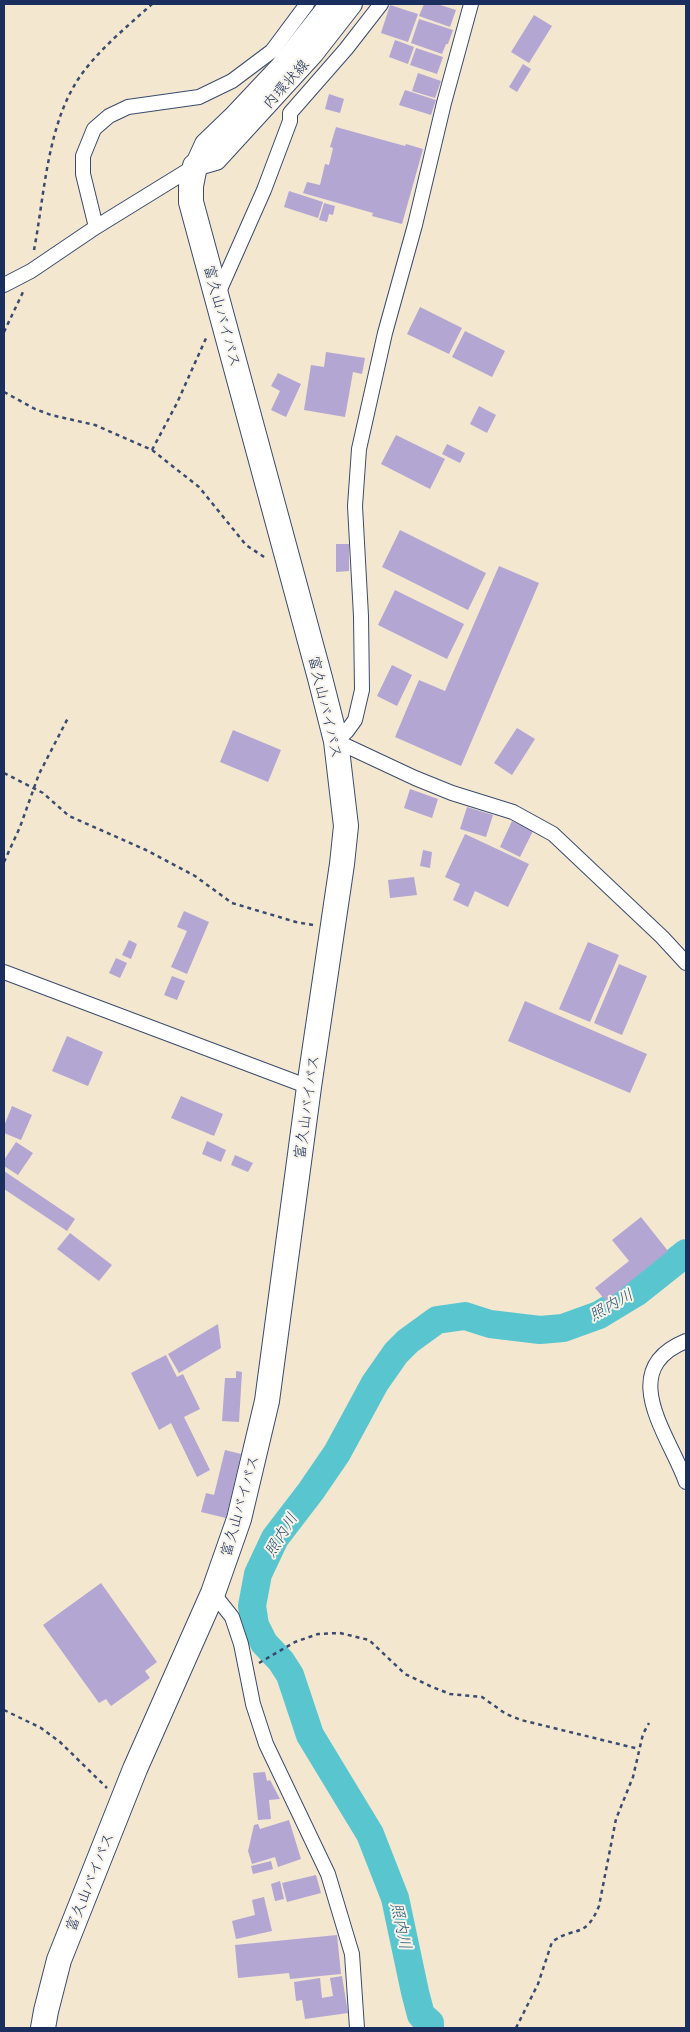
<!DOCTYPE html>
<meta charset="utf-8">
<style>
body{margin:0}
#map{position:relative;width:690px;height:2032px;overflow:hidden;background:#f3e7d0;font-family:Mali,sans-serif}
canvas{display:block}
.frame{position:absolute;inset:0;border:5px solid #1b2f5e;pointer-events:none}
</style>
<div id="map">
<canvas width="690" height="2032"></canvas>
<div class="frame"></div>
</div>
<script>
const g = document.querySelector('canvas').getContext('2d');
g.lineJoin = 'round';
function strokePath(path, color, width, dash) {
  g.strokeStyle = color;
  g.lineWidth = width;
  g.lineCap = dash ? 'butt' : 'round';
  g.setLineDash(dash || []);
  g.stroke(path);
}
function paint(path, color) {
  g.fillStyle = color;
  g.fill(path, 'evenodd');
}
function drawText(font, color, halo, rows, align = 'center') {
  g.font = font + ' Mali,"Klee One",sans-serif';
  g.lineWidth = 4;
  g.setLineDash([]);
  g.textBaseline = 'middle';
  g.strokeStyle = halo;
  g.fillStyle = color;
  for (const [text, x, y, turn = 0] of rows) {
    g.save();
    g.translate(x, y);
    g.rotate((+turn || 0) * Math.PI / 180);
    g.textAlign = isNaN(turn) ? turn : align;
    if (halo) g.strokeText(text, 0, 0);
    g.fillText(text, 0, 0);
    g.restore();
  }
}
strokePath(new Path2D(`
 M430 2028V2023L421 2015 415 1992 395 1898 370 1834 310 1735 290 1675 281 1661 264 1643 255 1625 252 1606 258 1574 275 1538 311 1491 337 1453 375 1383 396 1353 408 1341 437 1320 465 1316 490 1324 540 1330 563 1328 599 1315 637 1292 686 1253`), '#59c6cf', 28);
paint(new Path2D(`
 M424 4H437L456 10 450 27 419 16Z
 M390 5 418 14 408 42 381 33Z
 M534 15 552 26 529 63 511 52Z
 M419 19 453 30 448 44H446L442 54 411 43Z
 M395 40 414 47 408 64 389 57Z
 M416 48 443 57 437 74 410 65Z
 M523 64 531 69 517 92 509 87Z
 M418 73 441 81 435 98 412 91Z
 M405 90 436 100 431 115 399 105Z
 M329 94 344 99 340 113 325 109Z
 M336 127 405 146 406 144 423 149 402 224 372 216 373 213 303 193 307 182 320 185 325 164 329 165 333 148 330 147Z
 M289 191 323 202 318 218 284 207Z
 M324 203 335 206 333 215 329 214 327 222 319 220Z
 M420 307 462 328 449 354 407 334Z
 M465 331 505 351 492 377 452 357Z
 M326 352 365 358 362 374 353 372 345 417 304 410 311 365 324 367Z
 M278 373 301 384 286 417 271 410 280 391 271 386Z
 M479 406 496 415 487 433 470 424Z
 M396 435 445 459 430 489 381 464Z
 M447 444 465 453 460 463 442 454Z
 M400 530 486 573 468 610 382 567Z
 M336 544H349V571L336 572Z
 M499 566 539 583 461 766 395 737 419 680 445 691Z
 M395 590 464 624 447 659 378 625Z
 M392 665 412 675 397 706 377 696Z
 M517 728 535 739 512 775 494 763Z
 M233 730 281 750 268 782 220 762Z
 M410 789 438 799 432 818 404 808Z
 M467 807 493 815 486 837 460 829Z
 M512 821 533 831 520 857 500 847Z
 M465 834 529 864 508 907 475 891 468 907 453 900 460 884 445 877Z
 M423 850 432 852 430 868 420 866Z
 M414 877 417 895 390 898 388 880Z
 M184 911 209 922 187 974 171 967 187 931 177 927Z
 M129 940 137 944 131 959 122 955Z
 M588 942 619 955 590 1022 559 1009Z
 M116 958 127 963 120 978 109 973Z
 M619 964 647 976 622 1035 594 1023Z
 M172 976 185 981 177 1000 164 995Z
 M525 1001 647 1054 630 1093 508 1041Z
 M67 1036 103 1052 88 1086 52 1071Z
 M181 1096 223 1114 214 1136 171 1118Z
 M12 1106 32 1115 21 1140 4 1133V1126Z
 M207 1141 226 1150 221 1162 202 1154Z
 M16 1142 33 1153 18 1175 4 1166V1160Z
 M235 1155 253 1163 248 1172 231 1165Z
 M4 1171 75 1219 67 1231 4 1189Z
 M641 1217 668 1251 606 1301 595 1288 629 1261 612 1240Z
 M70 1233 112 1265 99 1281 57 1249Z
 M218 1324 221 1348 179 1373 168 1354Z
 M166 1355 177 1377 183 1374 200 1409 184 1417 210 1470 197 1477 171 1423 159 1430 131 1373Z
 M236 1371 242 1372 239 1422 222 1421 225 1378H236Z
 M225 1450 241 1454 226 1518 201 1512 206 1493 214 1495Z
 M101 1583 157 1662 145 1671 150 1678 111 1706 106 1699 99 1703 43 1625Z
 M265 1772 267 1781 270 1780 280 1799 269 1800 271 1819 258 1820 253 1773Z
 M289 1820 301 1859 278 1867 275 1857 252 1864 248 1851 254 1825 258 1824 260 1829Z
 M271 1861 273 1869 253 1874 251 1866Z
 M316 1875 321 1893 287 1902 282 1883Z
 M280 1881 284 1899 275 1901 271 1884Z
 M264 1897 272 1931 236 1939 232 1921 255 1915 252 1900Z
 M337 1935 341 1974 290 1979 289 1973 238 1978 235 1945Z
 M342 1976 348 2013 305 2019 302 2000 296 2001 294 1982 320 1978 322 1998 333 1996 330 1978Z`), '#b3a6d2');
const minor = new Path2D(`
 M471 4 444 103 415 225 385 333 359 449 355 506 361 616 362 690 355 720 347 731 336 741 415 778 452 793 513 812 553 834 662 937 686 963
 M96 227 195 166
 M4 285 31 271 96 227 83 174V156L94 129 109 116 128 107 199 97 232 81 272 51 307 4
 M217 296 264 190 290 121V113L346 49 381 4
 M4 972 309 1087
 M686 1341C615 1370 669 1435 686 1482
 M213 1593 232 1617 241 1644 253 1704 266 1744 328 1874 352 1954 357 2028`);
const secondary = new Path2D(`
 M195 166 216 160 313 54 352 4
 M195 166 205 144 233 117 281 66 330 4`);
const trunk = new Path2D(`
 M43 2028 46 2011 59 1960 135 1769 213 1593 239 1519 267 1401 309 1087 342 864 346 826 336 741 320 678 191 202V186L195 166`);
strokePath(minor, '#3b4b6f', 16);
strokePath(secondary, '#3b4b6f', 22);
strokePath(trunk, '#3b4b6f', 26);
strokePath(new Path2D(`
 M34 250C45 193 47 119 84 71 103 46 129 25 152 4
 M4 332 23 292
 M4 392 35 409 51 415 95 425 152 450 199 487 246 545 267 559
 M152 450 177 403 207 336
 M4 773 43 793 69 816 146 850 195 876 232 903 296 922 313 925
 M4 862 20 827 39 774 68 718
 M259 1663 295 1642 318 1634 340 1633 369 1640 405 1674 430 1686 450 1694 482 1697 506 1714 521 1720 639 1749
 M4 1710 41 1728 60 1742 107 1788
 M516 2028 538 1984 552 1942C575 1925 585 1940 599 1906L616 1819 633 1777 643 1734 649 1723`), '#3b4b6f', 2.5, [4, 4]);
strokePath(minor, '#fff', 14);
strokePath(secondary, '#fff', 20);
strokePath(trunk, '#fff', 24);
drawText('15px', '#1b2f5e', '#f7f3e8', [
 ["内環状線",286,84,-48],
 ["富久山バイパス",222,316,75],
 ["富久山バイパス",325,707,77],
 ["富久山バイパス",307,1107,-82],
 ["富久山バイパス",240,1506,-74],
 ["富久山バイパス",90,1882,-68]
]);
drawText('italic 16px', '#2a557a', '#f7f3e8', [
 ["照内川",611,1305,-29],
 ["照内川",281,1535,-58],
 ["照内川",401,1926,78]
]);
</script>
